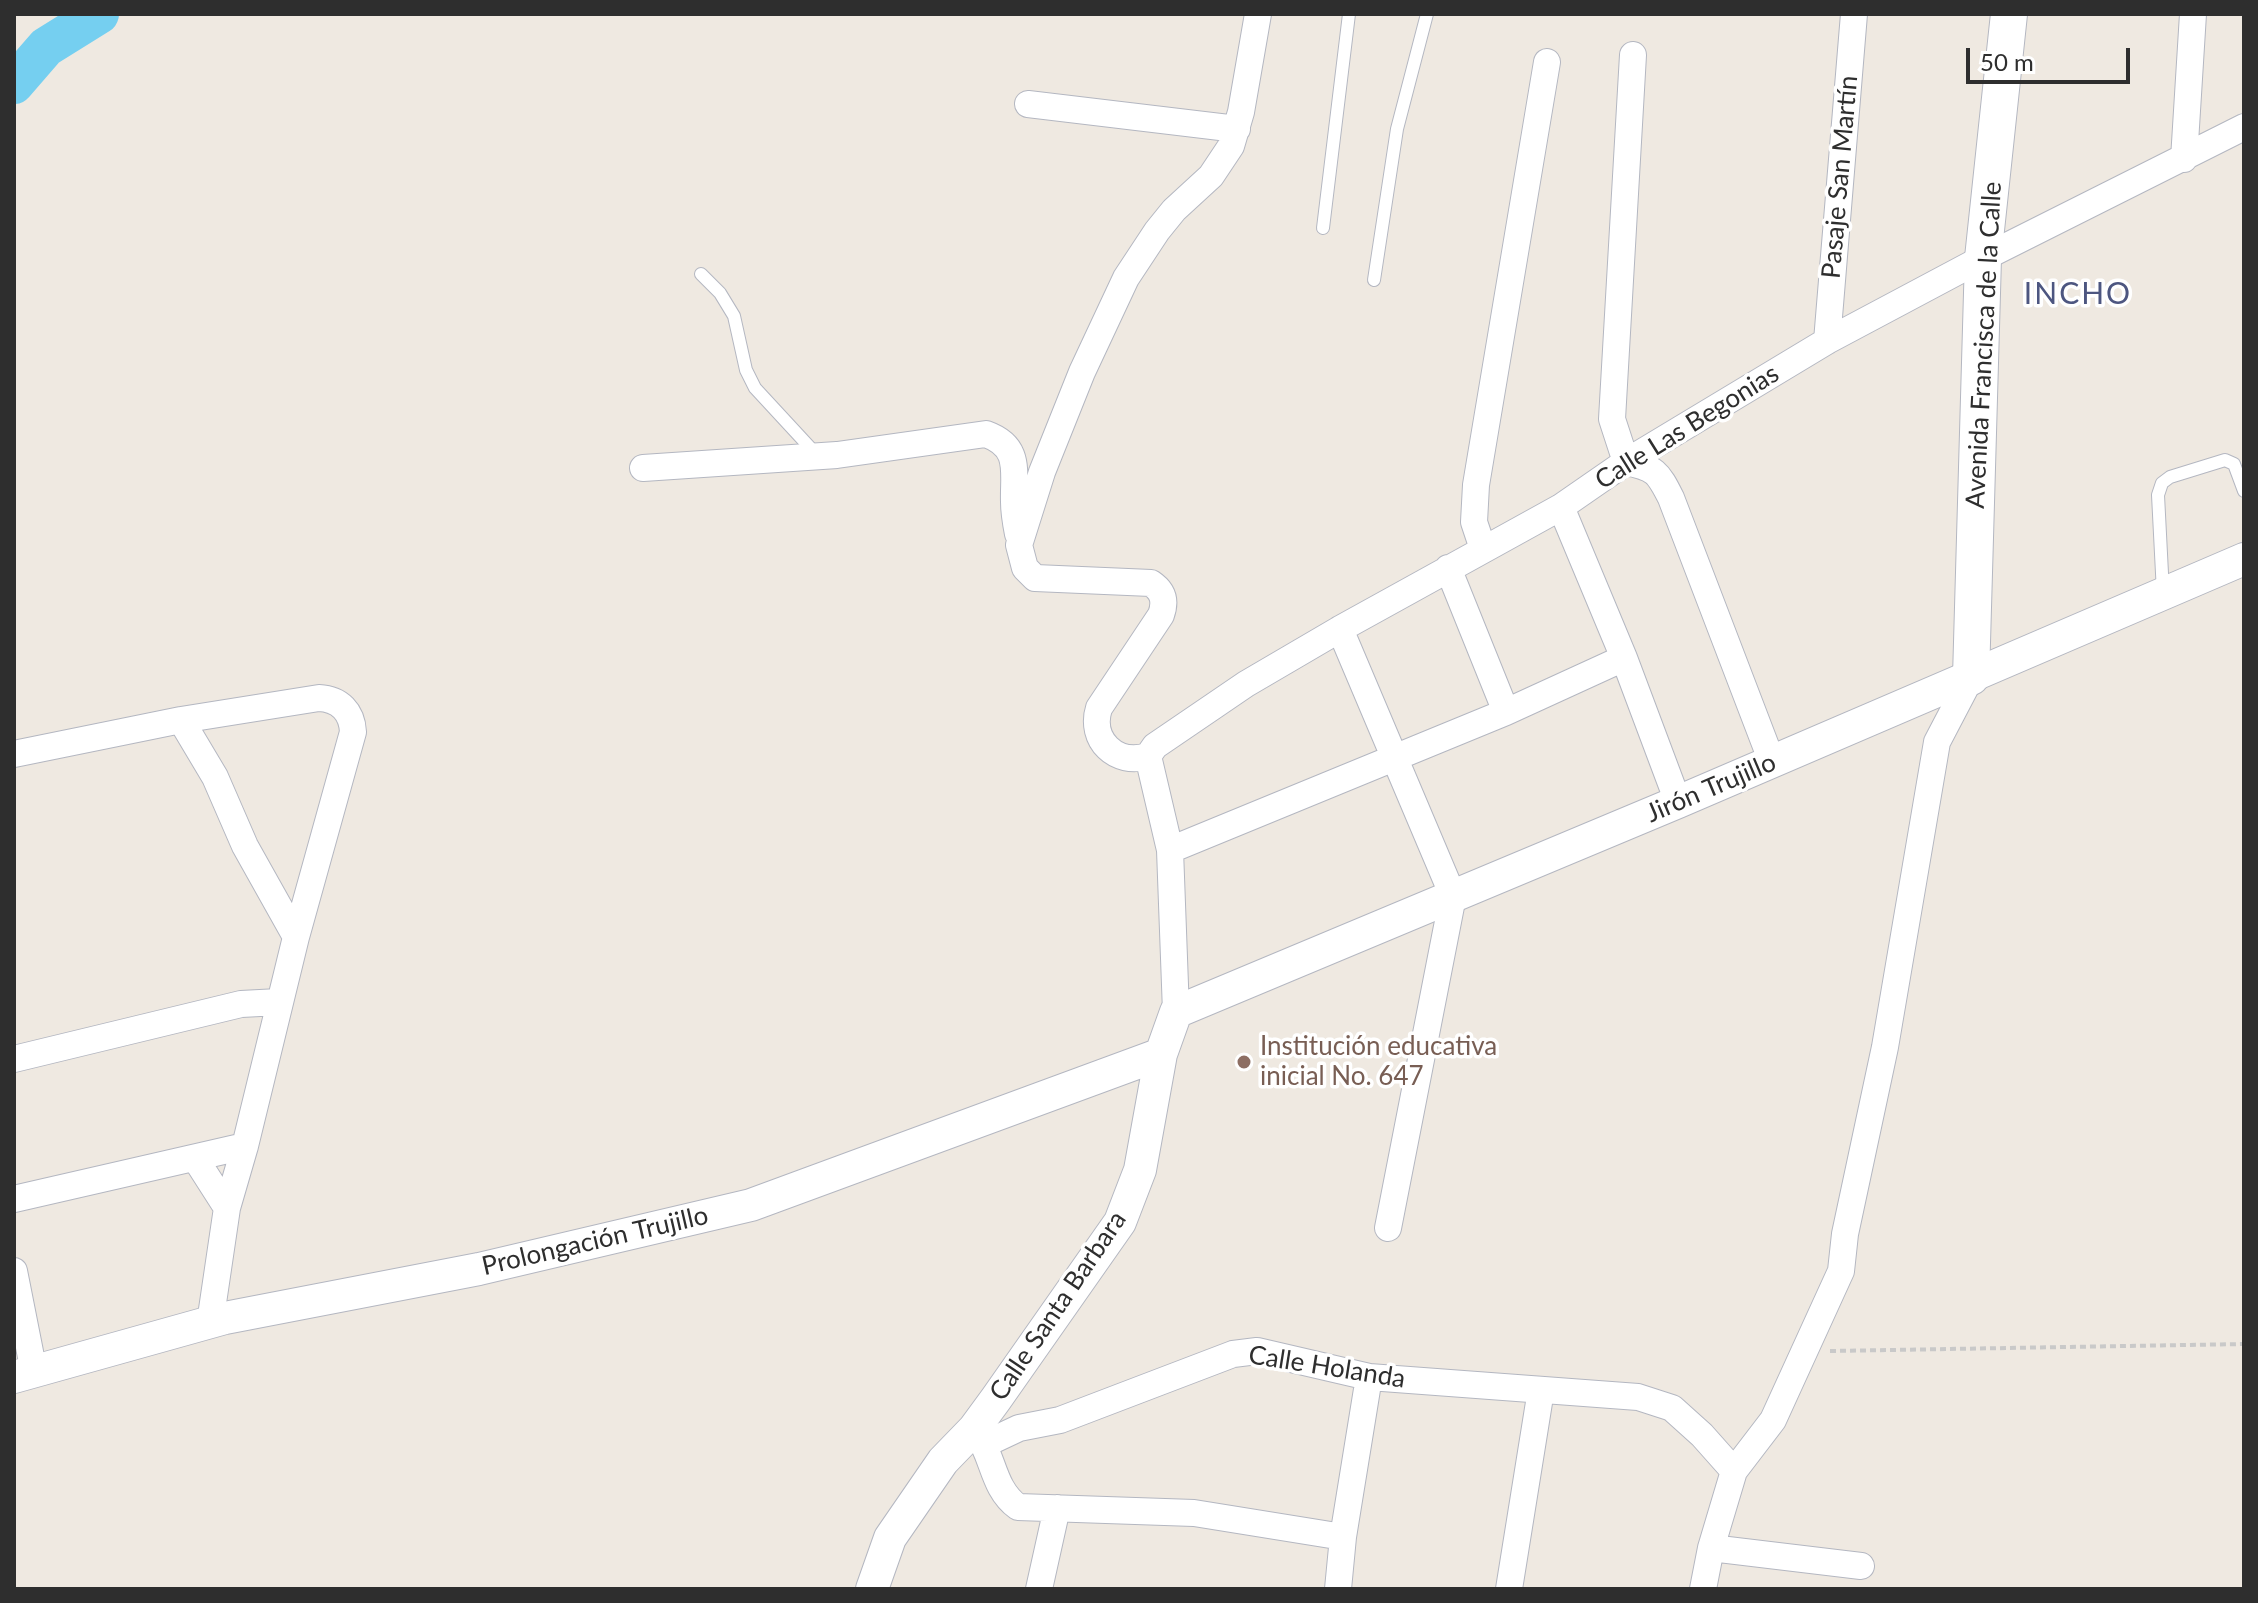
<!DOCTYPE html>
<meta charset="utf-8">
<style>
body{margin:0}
#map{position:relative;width:2258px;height:1603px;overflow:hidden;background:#efe9e1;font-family:Lato,sans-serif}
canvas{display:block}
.frame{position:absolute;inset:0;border:16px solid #2e2e2e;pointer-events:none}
.scale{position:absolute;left:1966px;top:48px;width:164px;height:36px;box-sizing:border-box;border:4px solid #2e2e2e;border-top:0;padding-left:10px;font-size:24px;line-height:28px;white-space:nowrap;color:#2e2e2e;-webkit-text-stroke:6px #fff;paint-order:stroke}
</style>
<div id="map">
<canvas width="2258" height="1603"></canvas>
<div class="frame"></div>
<div class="scale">50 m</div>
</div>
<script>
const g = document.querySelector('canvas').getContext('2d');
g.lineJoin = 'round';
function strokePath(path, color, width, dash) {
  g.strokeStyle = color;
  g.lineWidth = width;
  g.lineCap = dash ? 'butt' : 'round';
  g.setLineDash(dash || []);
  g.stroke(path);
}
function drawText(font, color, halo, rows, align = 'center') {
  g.font = font + ' Lato,sans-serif';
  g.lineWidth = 7;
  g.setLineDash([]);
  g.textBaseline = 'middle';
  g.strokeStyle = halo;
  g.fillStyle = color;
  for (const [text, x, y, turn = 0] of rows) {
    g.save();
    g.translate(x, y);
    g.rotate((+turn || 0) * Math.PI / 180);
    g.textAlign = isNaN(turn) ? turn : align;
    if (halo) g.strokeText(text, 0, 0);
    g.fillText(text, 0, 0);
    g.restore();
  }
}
strokePath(new Path2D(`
 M14 84 46 47 99 14`), '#75cff0', 40);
const service = new Path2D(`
 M1323 228 1349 14
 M701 274 720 293 734 316 746 370 755 388 816 454
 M1374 280 1397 129 1427 14
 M2163 593 2158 495 2162 483 2170 477 2225 460 2234 464 2244 491`);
const minor = new Path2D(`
 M1633 55 1612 419 1626 462C1655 468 1658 472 1671 498L1772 762
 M1028 104 1237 129
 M2184 159 2193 14
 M1827 341 1854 14
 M643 468 837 455 986 434C1022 447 1013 472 1014 502 1014 513 1016 524 1018 534
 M1561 507 1624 658 1678 802
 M1483 549 1474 522 1476 485 1547 62
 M1448 568 1506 712
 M1340 629 1453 896 1388 1228
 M181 720 215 777 245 846 296 937
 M14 754 181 720 319 698C340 699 352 712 353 732L296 937 245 1146 227 1208 210 1323
 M1148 756 1155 746 1246 684 1340 629 1561 507 1626 462 1827 341 1983 258 2244 127
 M1148 756C1116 766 1089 740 1099 708L1161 615C1166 601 1163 591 1151 583L1035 578 1025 568 1019 545 1042 472 1082 372 1126 278 1157 231 1174 210 1211 176 1231 146 1241 112 1258 14
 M1148 756 1170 850 1176 1012
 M1170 850 1506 712 1624 658
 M14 1059 241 1004 279 1002
 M195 1158 227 1208
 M14 1199 245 1146
 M14 1271 34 1372
 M976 1432C994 1456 992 1488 1018 1507L1194 1513 1343 1537
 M985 1444 1019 1428 1060 1420 1233 1354 1257 1351 1369 1377 1638 1397 1672 1408 1702 1435 1734 1471
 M1711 1548 1861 1566
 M1039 1589 1057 1508
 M1338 1589 1343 1537 1369 1377
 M1509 1589 1541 1390
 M1703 1589 1711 1548 1734 1471 1773 1420 1841 1271 1845 1234 1885 1047 1937 742 1971 677`);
const tertiary = new Path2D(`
 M14 1377 225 1318 479 1269 751 1205 1161 1054
 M872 1589 890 1538 943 1461 974 1429 996 1399 1120 1222 1140 1170 1161 1054 1176 1012 1678 802 2244 559`);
const secondary = new Path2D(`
 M1971 677 1983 258 2009 14`);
strokePath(service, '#b4b7c1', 14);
strokePath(minor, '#b4b7c1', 28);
strokePath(tertiary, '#b4b7c1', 34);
strokePath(secondary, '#b4b7c1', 38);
strokePath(new Path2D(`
 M1830 1351 2244 1344`), '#c9c9c9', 4, [6, 4]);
strokePath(service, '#fff', 12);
strokePath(minor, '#fff', 26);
strokePath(tertiary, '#fff', 32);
strokePath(secondary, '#fff', 36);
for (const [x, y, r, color] of [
 [1244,1062,8,"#8d6e63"]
]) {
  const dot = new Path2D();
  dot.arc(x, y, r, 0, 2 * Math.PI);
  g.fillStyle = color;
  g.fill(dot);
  strokePath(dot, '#fff', 3);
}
drawText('26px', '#2e2e2e', '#fff', [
 ["Pasaje San Martín",1840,177,-85],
 ["Avenida Francisca de la Calle",1984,345,-87],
 ["Calle Las Begonias",1687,427,-32],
 ["Jirón Trujillo",1711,788,-23],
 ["Prolongación Trujillo",595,1241,-13],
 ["Calle Santa Barbara",1058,1306,-56],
 ["Calle Holanda",1327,1367,9]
]);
drawText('26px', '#785e54', '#fff', [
 ["Institución educativa",1260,1047],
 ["inicial No. 647",1260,1077]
], 'left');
g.letterSpacing = '2px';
drawText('30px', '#4d5680', '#fff', [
 ["INCHO",2078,294]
]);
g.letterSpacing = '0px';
</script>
